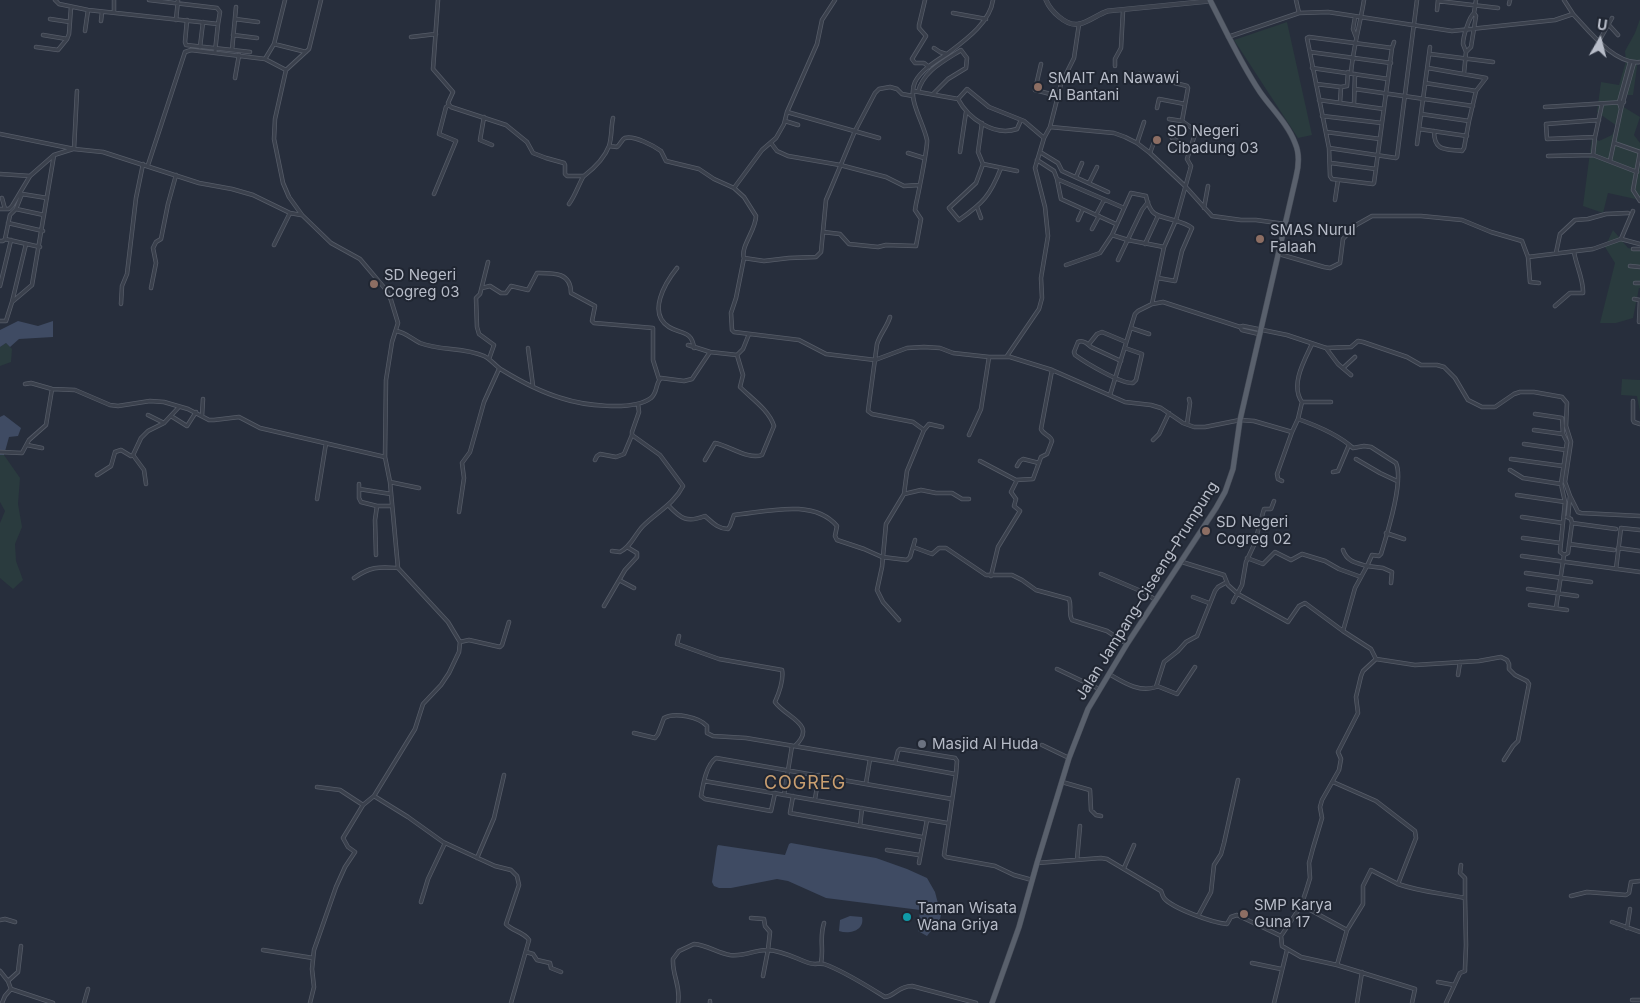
<!DOCTYPE html>
<meta charset="utf-8">
<style>
body{margin:0}
#map{position:relative;width:1640px;height:1003px;overflow:hidden;background:#272e3c;font-family:Inter,sans-serif}
canvas{display:block}
.north{position:absolute;left:1575px;top:15px;width:50px;height:50px;-webkit-text-stroke:4px #202632;paint-order:stroke;rotate:8deg;font-size:14px;font-weight:700;line-height:20px;text-align:center;color:#b7bcc8}
.north::after{content:'';display:block;margin:auto;width:18px;height:22px;background:#b7bcc8;clip-path:polygon(50% 0,100% 100%,50% 72%,0 100%)}
</style>
<div id="map">
<canvas width="1640" height="1003"></canvas>
<div class="north">U</div>
</div>
<script>
const g = document.querySelector('canvas').getContext('2d');
g.lineJoin = 'round';
function paint(path, color) {
  g.fillStyle = color;
  g.fill(path, 'evenodd');
}
function strokePath(path, color, width, dash) {
  g.strokeStyle = color;
  g.lineWidth = width;
  g.lineCap = dash ? 'butt' : 'round';
  g.setLineDash(dash || []);
  g.stroke(path);
}
function drawText(font, color, halo, rows, align = 'center') {
  g.font = font + ' Inter,sans-serif';
  g.lineWidth = 4;
  g.setLineDash([]);
  g.textBaseline = 'middle';
  g.strokeStyle = halo;
  g.fillStyle = color;
  for (const [text, x, y, turn = 0] of rows) {
    g.save();
    g.translate(x, y);
    g.rotate((+turn || 0) * Math.PI / 180);
    g.textAlign = isNaN(turn) ? turn : align;
    if (halo) g.strokeText(text, 0, 0);
    g.fillText(text, 0, 0);
    g.restore();
  }
}
paint(new Path2D(`
 M1640 19V60H1638L1633 95H1621L1617 103 1640 117 1634 135 1640 143V200L1608 193 1603 213 1583 206 1592 137 1599 141 1612 135 1617 126 1597 112 1601 82 1619 85 1626 61 1625 51 1635 33Z
 M1287 22 1312 135 1298 138 1234 40Z
 M1613 230 1628 248 1640 250V288H1639L1633 318 1616 323H1600L1615 263 1605 247Z
 M6 343 12 349 11 362 0 366V347Z
 M1622 379 1640 380V412L1637 396 1621 395Z
 M0 455H4L20 478 18 504 22 527 15 544 16 561 23 580 13 589 0 578V523L5 511 0 502Z`), '#2a3b3e');
paint(new Path2D(`
 M18 321 38 326 53 321V337L19 339 10 347 6 343 0 347V330Z
 M4 415 21 428 18 436 9 437 4 455H0V417Z
 M791 843 876 858 907 869 927 878 935 892 941 915 940 919 927 936 918 931 920 910 826 898 788 881 777 879 731 888H719L714 886 712 882 717 847 718 845 785 855 789 844Z
 M850 916 862 917C865 930 850 935 839 931L840 920Z`), '#3f4b63');
const minor = new Path2D(`
 M55 0 59 4 88 10 218 24 215 52
 M149 0 217 8 220 12 218 24
 M438 0 433 69 453 92 448 103 451 107 506 125 527 142 533 153 546 158 564 163 565 165V174L567 176H584C593 169 605 157 609 146 612 137 611 126 613 118
 M925 0 919 25V28L926 36 912 59 915 63H924L929 67
 M1296 0 1299 13
 M1564 0 1573 14
 M1438 1 1498 8
 M1509 4 1510 0
 M1437 10 1438 0
 M114 12V0
 M953 13 986 19
 M1355 17 1353 29 1356 37
 M50 19 70 22
 M235 19 258 22
 M176 20 178 0
 M187 20 185 42 186 45 250 52
 M101 21 102 12
 M1079 24 1074 58 1061 84 1050 127 1114 133 1125 137 1137 143 1150 153 1185 186 1212 216 1241 220H1256L1285 224
 M1608 24 1618 35
 M85 31 88 10
 M43 35 67 39 69 34 71 7
 M233 35 257 38
 M411 37 436 34
 M1228 37 1299 13 1328 12 1452 31 1555 20 1573 14C1589 31 1615 65 1640 62
 M1599 41 1612 18
 M274 44 306 52
 M36 47 58 50 67 39
 M200 47 203 22
 M934 48 940 52 946 54
 M1392 48 1309 37 1307 38 1329 148 1330 176 1332 179 1373 184 1374 183 1392 48 1394 42
 M232 50 236 7
 M1310 52 1391 63
 M1466 52C1465 49 1464 47 1463 44 1463 37 1469 17 1474 13
 M1430 54 1493 62
 M265 59 274 44 285 0
 M1041 64 1035 90 1058 96
 M1115 66V59L1121 48 1123 11
 M1312 68 1388 79
 M1351 73C1353 48 1360 25 1364 0
 M1464 73 1466 52 1471 47 1476 16 1474 13 1476 0
 M1139 74 1187 86 1188 88 1182 121 1196 131 1187 159 1191 166 1190 170 1176 220 1164 247 1152 304
 M235 78 239 55
 M1425 83 1476 91 1486 78 1428 68
 M1316 84 1341 87
 M1355 89 1473 106
 M913 91 958 99 967 89 989 107 1024 121 1044 138
 M918 92C923 71 944 61 961 50L967 58 966 68 948 79 933 94
 M958 99C968 118 994 137 1017 129L1021 120
 M1319 100 1384 109
 M1340 103 1341 87 1347 86 1348 72
 M1354 104 1355 74
 M1545 107 1624 102
 M1157 108 1159 99 1185 104
 M1621 109 1619 102 1630 62
 M787 112 879 138
 M1421 114 1469 121 1476 91
 M1322 116 1382 123
 M484 117 480 140 492 145
 M1169 119 1182 121
 M785 121 798 125
 M982 123 978 152 983 164 1017 171
 M1419 129 1467 136
 M1434 131C1434 152 1446 149 1462 151L1464 148 1469 121
 M1326 132 1380 139
 M0 134 74 149 103 152 199 183 232 189 253 195 290 213
 M1595 137 1547 139 1546 124 1599 120
 M1172 138 1191 148
 M771 143 777 151 788 156 840 165 886 177 904 186 919 185
 M1137 143 1144 122
 M1614 143 1640 152 1633 190 1640 201
 M1417 144 1430 47
 M609 146 617 147C620 145 622 139 625 138 634 135 654 146 661 151L666 161 699 169 714 179 734 188 744 197 756 216C756 230 740 247 744 258L764 261 789 258 816 257 821 252 826 200 829 193 855 131 875 93 879 89 890 87 897 89 902 94 913 96
 M1329 148 1396 158 1397 157 1417 0
 M74 149 77 91
 M960 152 966 112
 M1040 152 1058 163 1062 171 1108 192
 M908 153 924 158
 M1150 153 1154 142
 M1593 155 1637 172
 M1548 156 1593 155 1595 137 1602 104
 M1037 160 1054 171 1057 179
 M1610 161 1621 109 1634 63
 M1331 163 1376 169
 M983 164 976 183 949 208 959 220C983 203 990 196 1001 168
 M148 165 185 52 191 50 265 59 286 70
 M0 174 30 176 54 155 73 149
 M1076 177 1082 163
 M1089 183 1097 167
 M734 188 762 150 776 138 784 124 787 112 817 44 822 20 835 0
 M434 194 456 141 439 134 446 107 449 105
 M2 198 5 209
 M1335 200 1338 180
 M569 204C575 196 578 186 583 177
 M977 207 981 218
 M1204 208 1208 186
 M0 209H9L12 206 30 176
 M16 209 44 215
 M1083 209 1061 199 1057 179 1124 208
 M1096 215 1104 200
 M1078 220 1083 209 1116 224
 M8 223 43 231
 M1092 229 1099 216
 M823 232 840 234 849 244 878 247 886 245 916 246 921 219 915 210 916 204C918 195 928 146 927 140 923 121 907 99 915 82 921 70 936 61 947 54 964 41 990 23 993 0
 M1621 239 1633 211
 M0 241H3L5 239
 M1145 244 1158 216
 M274 245 290 213 301 215
 M40 247 5 239 10 215 16 209 22 194 47 198
 M1633 249H1640
 M1556 253 1560 234 1575 220 1588 219 1606 214 1628 213
 M1279 254 1324 267 1330 268 1340 263 1343 239 1356 225 1372 216H1421L1462 220 1491 232 1522 241 1528 257 1593 249 1621 239 1640 244
 M1528 257 1530 282 1539 283
 M744 258 736 298 731 313 732 330 734 332 799 340 826 354 875 360 907 348 924 347 940 348 953 353 989 357H1010L1052 370 1125 402 1151 405 1161 408 1183 423 1194 427H1205L1240 420 1254 421 1292 432 1298 419C1315 425 1340 436 1353 448L1364 446 1371 447 1396 463C1404 481 1387 534 1381 554L1379 556 1372 555 1367 566C1357 563 1347 562 1343 550
 M1118 260 1142 210 1148 202
 M488 262 480 294 476 298 477 327 479 334 494 345 489 359
 M1066 265 1100 253 1112 235
 M1630 266 1640 267
 M677 268C665 283 647 313 669 327 680 334 692 330 694 348
 M1158 278 1175 281 1182 251 1192 228C1182 219 1157 219 1152 211 1149 207 1147 201 1146 196L1131 193 1112 235 1128 240 1164 247
 M1635 283H1640
 M0 286 11 240
 M151 288 156 263 153 248 156 242 161 239 168 204 176 175
 M482 288 490 286 501 293H506L511 286 528 290 537 273C553 273 571 272 571 293L595 306 592 321 594 323 653 328V360L659 379
 M1634 299 1640 300 1639 322
 M12 302 26 244
 M121 304 122 286 127 274 136 198 143 164
 M1555 306 1570 293H1583C1584 281 1576 265 1574 252
 M890 317C887 327 880 334 877 344L868 411 872 414 913 422 924 430 907 471 904 494 886 524 882 567 877 590 883 602 899 620
 M0 321H6L12 302 32 285 54 155
 M1240 327 1243 326 1287 335 1326 348 1351 347 1358 341 1363 342 1407 357 1421 365H1437L1444 367 1455 378 1468 400 1482 407H1495L1514 394 1520 392H1534L1562 397 1567 403 1566 426 1571 442 1565 482 1570 496 1568 517
 M1131 328 1149 334
 M396 331C405 332 412 339 420 343 440 351 464 347 484 356 491 359 495 366 502 370 520 381 541 392 561 398 582 405 632 412 651 398 658 392 655 384 661 378L684 381 692 379 710 352 737 355 743 349 749 334
 M1089 344 1097 334 1102 332 1126 342
 M688 345 710 352
 M528 348 533 386
 M1326 348 1338 364 1351 375
 M1007 356 1039 309 1042 298 1041 278 1048 236 1045 207 1035 168 1044 138 1050 127
 M1121 361 1091 347C1088 344 1083 339 1078 342L1074 352 1075 355C1086 363 1121 384 1133 383L1136 380 1142 354 1125 348
 M1343 368 1355 357
 M25 384 31 383 52 389 75 390 110 405 118 406 150 401 164 402 188 409 209 420H214L239 417 260 428 385 457
 M1110 395 1135 314 1138 311 1152 304 1163 302 1240 327 1242 330 1259 334
 M1633 401V420L1634 422 1640 424
 M1302 402C1290 385 1304 361 1312 344
 M1535 414 1562 418 1563 434 1567 442 1561 484 1565 502 1560 552 1564 555 1556 608
 M148 415 164 423
 M171 416 187 426 196 412
 M202 416 203 399
 M1298 419 1302 402H1331
 M1187 424 1190 403 1189 399
 M924 430 929 424 942 427
 M1534 430 1563 434
 M969 435 981 409 989 357
 M1153 440 1159 434 1169 413
 M1524 444 1566 450
 M27 445 42 448
 M0 452 22 453 29 440 46 425 52 389
 M133 455 144 470 146 484
 M1356 459 1380 473 1397 481
 M1511 459 1563 466
 M595 460 597 456 600 454 616 457 624 454 632 435
 M705 460 715 443C730 446 748 460 762 455L774 426C769 410 751 398 740 387L743 375 737 355
 M980 461 1016 480 1033 479 1041 457 1047 454 1052 441C1051 435 1043 435 1041 429L1052 370
 M1017 466 1020 461 1023 459 1039 463
 M1510 470 1523 478 1561 484
 M1333 472 1338 471 1349 445
 M97 475 111 466 115 452 121 450 131 456 133 455 141 438 148 431 164 423 179 407
 M1282 481 1278 479 1277 474 1292 432
 M390 482 419 488
 M359 484V498L361 502 377 506H392
 M359 489 391 494
 M904 494 921 490 936 493H952L962 499H969
 M1517 495 1565 502
 M1570 496 1578 512 1581 513 1640 516
 M317 499 326 443
 M668 505C681 519 687 523 705 516 712 522 718 529 728 529L730 526 734 515C766 512 813 498 837 526L835 536 837 540 864 549 882 557 907 560 910 557 913 547
 M459 512 464 478 462 463 470 452 484 402 499 369
 M1522 517 1563 523
 M1572 523 1616 529
 M1386 533 1404 539
 M1523 538 1560 543
 M915 540 913 547 932 554 939 548H946L986 575H1012L1022 580 1036 590 1069 599C1072 606 1068 613 1072 620L1107 631 1127 644
 M1569 544 1614 550
 M1618 548 1640 551
 M612 551 620 552C631 547 635 534 643 526 657 512 674 504 683 486L660 455 632 435V432L639 412 638 404
 M376 555 375 520 377 506
 M1564 555 1568 553 1572 523 1571 519 1567 517
 M1522 556 1640 572
 M1247 558 1263 564 1275 552 1291 560 1302 554 1325 561 1339 569 1361 577
 M1182 562 1224 575 1228 585 1238 594 1288 622 1299 606 1305 603 1343 631 1371 649 1376 659 1415 665 1479 661 1501 657 1507 660 1509 664V669L1515 675 1527 681 1529 684 1518 741 1513 746 1504 760
 M1616 569 1621 528 1640 530
 M1526 573 1591 582
 M1101 574 1143 592 1156 600
 M991 576 998 547 1020 511 1014 506 1016 499 1011 492 1017 480
 M354 578C371 566 379 567 398 568
 M619 580 634 588
 M1528 589 1577 596
 M1193 597 1209 603
 M1233 602 1242 585 1246 562 1254 545 1264 509H1271L1274 501
 M1530 605 1567 610
 M604 606 625 570 637 557V553L627 547
 M1343 631 1355 588 1367 566 1383 568 1392 572 1391 583
 M679 636 677 644 719 659 782 670C784 681 779 693 775 702 786 718 818 724 795 746
 M460 642 469 640 500 647 502 645 509 622
 M1376 659 1363 671 1361 676 1356 697 1358 713 1338 752 1341 759 1339 770 1322 800 1320 807 1322 818 1313 848 1309 863 1310 878 1306 891 1301 906 1281 936 1282 946 1301 957 1337 965 1415 989 1412 1003
 M1057 669 1099 689
 M1109 674C1123 682 1139 693 1156 687L1164 662 1178 651 1186 642 1197 636 1215 591 1218 587 1227 582
 M1458 675 1460 662
 M1157 686 1177 694 1195 667
 M634 733 655 738 658 734 664 718C675 712 699 717 707 726V733L713 736 746 738 895 763 898 751 900 749 955 758 957 761 956 774 944 855 946 857 995 866 1014 875 1032 880
 M1042 745 1069 758
 M895 763 955 774
 M704 781 947 823
 M1062 782 1090 790 1091 810 1096 815 1101 816
 M1333 782 1376 801 1415 831 1416 838 1398 884C1421 892 1441 893 1465 898L1466 945 1465 968V971L1460 973 1446 1003
 M866 783 870 759
 M317 787 340 790 363 805
 M775 793 771 811 705 799 701 796C703 785 706 765 716 758L952 799
 M784 795 792 746
 M374 796 408 817 443 842 495 866 511 870 517 876 519 885 506 924C512 931 524 932 529 940L511 1003
 M793 796 790 813 922 837
 M815 799 819 775
 M860 826 862 808
 M887 850 919 855
 M477 858 494 818 504 775
 M1077 860 1080 826
 M919 863 927 820
 M1037 863 1101 858 1107 859 1161 891C1162 893 1162 895 1164 898 1172 908 1213 923 1227 924L1231 917 1237 915 1281 936
 M1461 865 1460 873 1465 878V898
 M1124 868 1134 845
 M1571 896 1587 892 1626 895 1629 893 1631 882 1640 881
 M421 902 428 879 445 843
 M1301 905 1347 930
 M1198 916 1211 892 1214 865 1221 854 1224 843 1238 780
 M751 918 764 919 765 926 770 932 768 950 763 976
 M0 920 5 919 15 922
 M1612 922 1640 932
 M1627 928 1630 909
 M263 950 313 958
 M526 952 533 954 537 960 550 963 551 968 561 972
 M821 963C824 948 819 939 824 923
 M1252 963 1281 969
 M1337 965 1347 930 1363 904V886L1371 870 1398 884
 M0 971 8 981 11 989 53 1003
 M8 981 18 972 21 946
 M1438 982 1454 985
 M1632 1000H1640
 M2 1003 5 996 11 989
 M84 1003 88 989
 M310 1003 314 987 312 969 314 950 336 887 345 867 355 852 348 847 343 838 363 805 374 796 415 729 423 704 441 685 449 673 459 652 460 642 448 622 398 568 390 482 385 457 386 380 392 342 398 323 391 300 387 291 360 259 331 243 302 215 289 197 283 183 274 139 275 119 286 70 309 49 321 0
 M678 1003C681 985 672 976 673 959L679 951 694 944C707 945 718 953 730 955 745 957 756 949 768 950 783 951 795 958 809 963 814 965 819 963 824 964 844 971 867 986 885 997 895 996 898 986 912 986L976 1003
 M710 1003V1001
 M1274 1003 1287 950
 M1357 1003 1362 972`);
const tertiary = new Path2D(`
 M1046 0C1050 10 1066 27 1079 24 1089 22 1098 14 1108 11L1210 1`);
const primary = new Path2D(`
 M992 1003 1019 927 1037 863 1069 758 1088 709 1127 644 1216 508 1225 492 1233 469 1240 420 1296 177C1299 165 1300 154 1295 143 1288 124 1271 108 1260 92 1240 62 1226 31 1210 0`);
strokePath(minor, '#565c68', 4.5);
strokePath(tertiary, '#565c68', 5);
strokePath(primary, '#444a56', 6);
strokePath(minor, '#3b414d', 3);
strokePath(tertiary, '#3b414d', 4);
strokePath(primary, '#59606c', 5);
for (const [x, y, r, color] of [
 [1038,87,5,"#8d6e63"],
 [1157,140,5,"#8d6e63"],
 [1260,239,5,"#8d6e63"],
 [374,284,5,"#8d6e63"],
 [1206,531,5,"#8d6e63"],
 [922,744,5,"#6b7280"],
 [1244,914,5,"#8d6e63"],
 [907,917,5,"#0f9aa8"]
]) {
  const dot = new Path2D();
  dot.arc(x, y, r, 0, 2 * Math.PI);
  g.fillStyle = color;
  g.fill(dot);
  strokePath(dot, '#202632', 2);
}
drawText('15px', '#b7bcc8', '#202632', [
 ["SMAIT An Nawawi",1048,78],
 ["Al Bantani",1048,95],
 ["SD Negeri",1167,131],
 ["Cibadung 03",1167,148],
 ["SMAS Nurul",1270,230],
 ["Falaah",1270,247],
 ["SD Negeri",384,275],
 ["Cogreg 03",384,292],
 ["SD Negeri",1216,522],
 ["Cogreg 02",1216,539],
 ["Masjid Al Huda",932,744],
 ["SMP Karya",1254,905],
 ["Guna 17",1254,922],
 ["Taman Wisata",917,908],
 ["Wana Griya",917,925]
], 'left');
drawText('15px', '#b7bcc8', '#202632', [
 ["Jalan Jampang–Ciseeng–Prumpung",1147,591,-58]
]);
g.letterSpacing = '1px';
drawText('18px', '#ca9f70', '#202632', [
 ["COGREG",805,784]
]);
g.letterSpacing = '0px';
</script>
